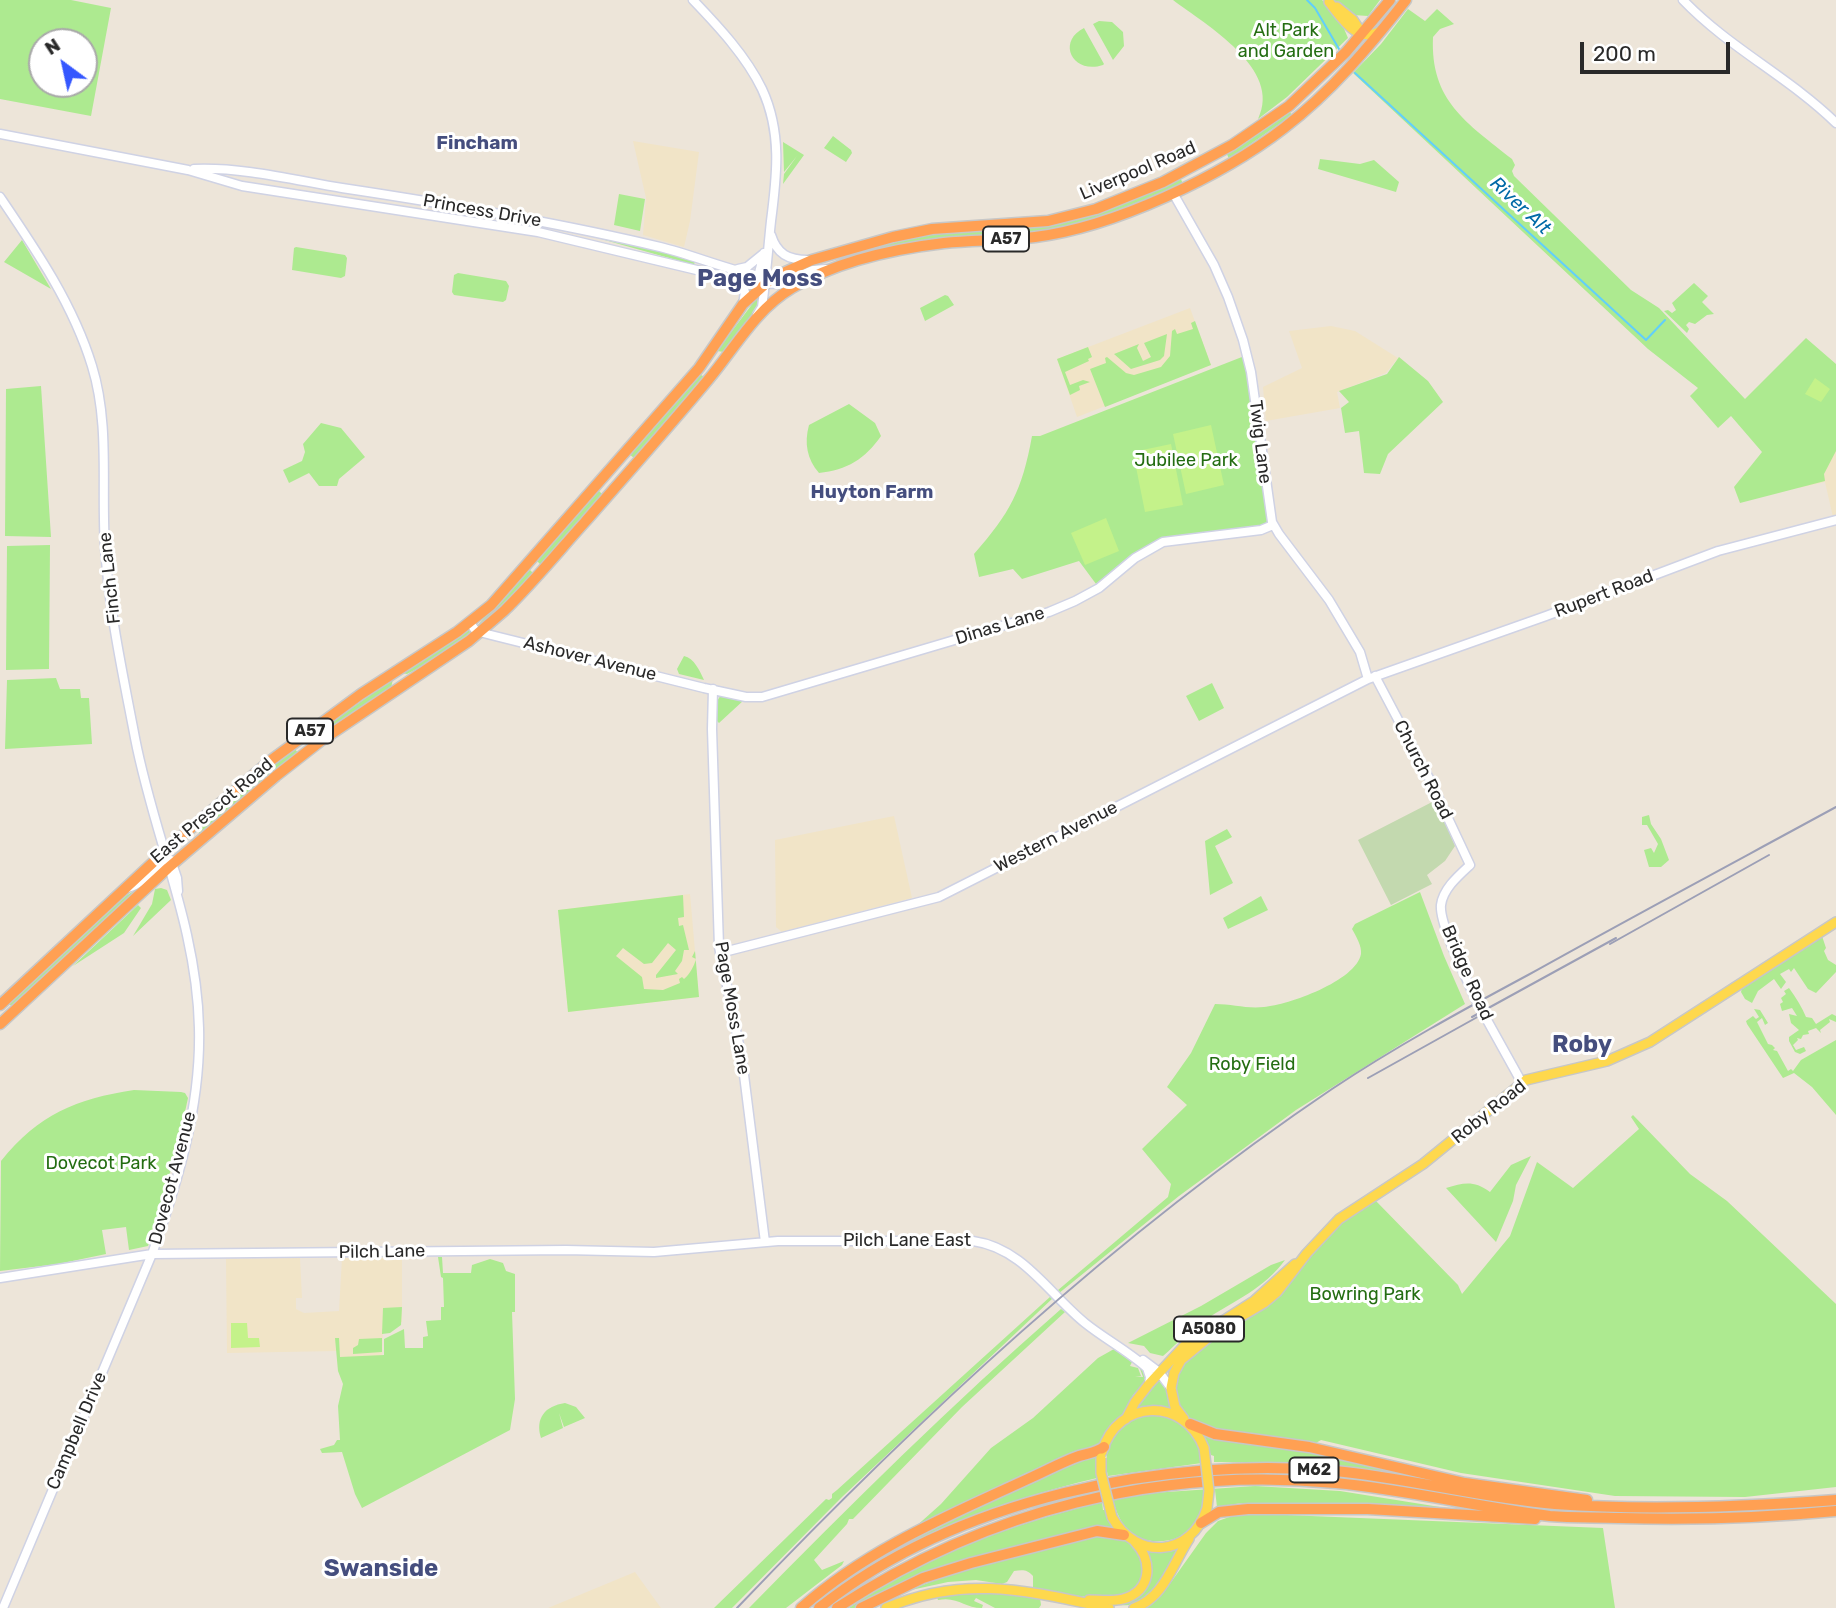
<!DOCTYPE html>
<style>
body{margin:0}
#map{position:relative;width:1836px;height:1608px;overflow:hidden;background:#ede5d9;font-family:Rubik,sans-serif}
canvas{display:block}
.north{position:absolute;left:28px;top:28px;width:70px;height:70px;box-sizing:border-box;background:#fff;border:2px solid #a9a9a9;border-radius:50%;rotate:327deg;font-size:19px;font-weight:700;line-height:28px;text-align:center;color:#292929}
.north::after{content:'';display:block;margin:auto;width:24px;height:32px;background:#3557ff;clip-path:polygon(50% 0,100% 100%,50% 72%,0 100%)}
.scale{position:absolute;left:1580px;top:42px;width:150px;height:32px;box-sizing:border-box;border:4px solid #292929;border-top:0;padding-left:9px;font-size:21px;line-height:24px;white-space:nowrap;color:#292929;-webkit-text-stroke:5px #fff;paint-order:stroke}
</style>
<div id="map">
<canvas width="1836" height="1608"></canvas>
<div class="north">N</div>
<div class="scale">200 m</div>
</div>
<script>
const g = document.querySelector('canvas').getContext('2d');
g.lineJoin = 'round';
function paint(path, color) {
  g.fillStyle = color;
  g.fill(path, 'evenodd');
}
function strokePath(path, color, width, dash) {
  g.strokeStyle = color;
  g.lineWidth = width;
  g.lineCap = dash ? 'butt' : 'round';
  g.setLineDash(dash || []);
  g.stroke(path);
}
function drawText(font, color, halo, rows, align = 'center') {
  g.font = font + ' Rubik,sans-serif';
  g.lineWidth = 6;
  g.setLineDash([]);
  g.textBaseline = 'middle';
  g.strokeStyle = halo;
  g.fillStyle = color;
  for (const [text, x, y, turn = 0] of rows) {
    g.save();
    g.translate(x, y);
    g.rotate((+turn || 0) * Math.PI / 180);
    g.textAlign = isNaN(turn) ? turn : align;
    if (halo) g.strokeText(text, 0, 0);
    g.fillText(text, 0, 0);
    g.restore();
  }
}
paint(new Path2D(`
 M633 141 699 152 690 221 684 247 643 235 646 198Z
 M1190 308 1211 365 1077 417 1057 359Z
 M1331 326 1355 331 1398 358 1386 373 1337 392 1340 408 1266 421 1263 387 1302 368 1289 331Z
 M1836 385V517H1833L1825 482 1799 488Z
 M894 816 912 898 782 932 776 927 775 840Z
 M690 894 699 997 568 1012 558 910Z
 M402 1257V1322L383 1326 382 1359 337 1360V1351L227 1353 226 1259 300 1258 302 1298H296V1309L304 1313 339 1311 342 1258Z
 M635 1572 661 1608H548Z`), '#f1e4c7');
paint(new Path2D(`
 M0 0H71L111 8 91 116 0 99ZM42 42H84V84H42Z
 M1173 0H1322L1339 17 1348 38 1287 97 1258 119C1283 69 1206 25 1173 0Z
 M1328 0H1380L1368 16 1353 15Z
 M1408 9 1425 21 1437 9 1454 24 1440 29 1433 37C1430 101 1467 123 1512 159L1515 165 1512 171 1514 176 1631 290 1659 308 1745 399 1806 338 1836 364V451L1824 474 1825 481 1740 503 1734 487 1762 452 1731 416 1718 428 1690 396 1698 388 1648 349 1353 73 1381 44Z
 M1099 21 1112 22 1123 32 1124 46 1113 60 1093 24Z
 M1084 28 1104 64 1103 65C1073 75 1056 42 1084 28Z
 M1289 111 1292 115 1229 159 1226 152Z
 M833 136 851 150 852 153 846 162 824 148Z
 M783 142 804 155 783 184 784 174 797 156 784 172Z
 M1320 159 1360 164 1374 160 1399 182 1396 192 1318 169Z
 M1180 177 1183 184 1100 218 1064 228 852 258 848 253 933 234 1043 226Z
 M619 194 645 199 640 231 614 225Z
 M594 234 676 254 695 261 694 265 594 237Z
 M22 240 51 289 4 262Z
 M296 247 345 255 347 258 345 276 341 278 292 270 294 248Z
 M458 273 506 281 509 286 506 300 503 302 454 295 452 292 454 275Z
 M1694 283 1708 296 1702 302 1714 314 1707 315 1695 324 1689 322 1686 325 1689 329 1687 333 1664 311 1668 310 1672 313 1676 310 1672 303Z
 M945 295 948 296 954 305 925 321 920 308Z
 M756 299 759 300 757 308 724 352 717 351Z
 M1195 321 1211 365 1105 407 1090 369 1106 363 1105 358 1107 357 1126 373 1134 375 1161 367 1170 356 1172 331 1175 329 1177 334 1193 329 1191 323Z
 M1167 334 1164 356 1160 360 1131 369 1114 354 1139 344 1137 348 1143 361 1151 357 1144 343Z
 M1088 347 1092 357 1088 359 1089 361 1065 372 1070 385 1083 380 1090 382 1079 386 1080 390 1070 395 1057 359Z
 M1247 355 1273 525 1163 542 1099 588 1079 561 1022 579 1013 569 979 577 974 554C1010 513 1022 491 1032 436H1040Z
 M1399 357 1428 381 1443 402 1388 454 1380 474 1364 473 1359 431 1345 433 1341 408 1349 402 1339 391 1387 374Z
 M704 370 701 375 705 377 634 458 629 454 701 371Z
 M41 386 51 537 5 536 6 389Z
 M849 404 875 423 881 436C865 459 847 470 819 473 807 459 804 443 809 425Z
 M321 423 341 428 365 457 339 479 337 486H319L309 473 289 483 283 470 302 461 305 452 303 444Z
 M598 490 602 494 541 565 537 561Z
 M50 545 49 669 6 670 7 546Z
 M530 570 534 574 493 617 482 625H478Z
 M471 629 473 633 441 656 407 674 402 673Z
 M684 656C694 658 700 671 704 680L679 674 677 669Z
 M56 678 60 689H80L81 698H89L92 744 5 749 7 680Z
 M393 679 391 688 327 732 320 730Z
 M1212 683 1224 708 1199 721 1186 696Z
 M721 695 744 700 719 723 715 719V704Z
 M294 748 299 754 201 835 197 830Z
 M1649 815 1651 824 1661 839 1669 860 1661 867H1649L1644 850 1651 848 1654 853 1658 844 1647 825H1642V817Z
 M1227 829 1232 837 1215 846 1233 883 1210 895 1205 841Z
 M161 888 167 890 171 900 133 936 152 904 155 889Z
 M135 890 138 891 13 1007 9 1004 126 896Z
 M1420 892 1444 956 1465 1004 1296 1110 1179 1196 1053 1298 842 1497 732 1608H714L826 1499 829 1500 832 1498V1494L837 1490 1051 1296 1168 1197 1171 1184 1142 1149 1187 1105 1167 1087 1191 1053 1215 1004C1232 1004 1247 1009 1264 1007 1288 1005 1356 981 1361 954 1362 946 1356 936 1352 929L1355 924Z
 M683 895 684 917 678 918 679 926 683 925 689 950H684L682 961 675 971 678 974 656 978V975L676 950 668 943 652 963 644 964 623 948 616 956 642 977 644 989 663 990 680 983 679 979 682 977 684 979C690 974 694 966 696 959L692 957 695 951 699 997 568 1012 558 910Z
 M1261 896 1268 910 1228 929 1223 918Z
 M138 905 141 908 124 933 73 966Z
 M1822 936 1826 948 1824 951 1828 960 1836 965V972L1816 993 1808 989 1794 968 1791 972 1789 969 1780 974 1786 982 1781 989 1774 979 1758 991 1752 1003 1745 999 1741 992 1742 988Z
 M1789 988C1796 998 1802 1007 1806 1017L1812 1018 1816 1024 1832 1014 1836 1016V1022L1829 1019 1830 1022 1820 1030 1821 1033 1816 1028 1808 1031 1809 1034 1803 1035 1801 1039 1797 1038 1798 1040 1793 1045 1796 1050 1804 1047 1806 1051 1800 1054 1795 1052 1789 1041V1037L1799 1030 1791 1023 1789 1014 1797 1016 1792 1008 1782 1011 1780 1004 1783 1002 1781 998 1786 994 1784 991Z
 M1754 1009 1760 1010 1768 1023 1765 1025 1762 1018 1757 1022 1768 1044 1772 1045 1775 1048 1773 1050 1777 1051 1788 1071 1791 1069 1793 1071 1801 1060 1836 1040V1115L1812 1087 1794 1073 1783 1078 1747 1024 1746 1021 1753 1016 1756 1019 1759 1017Z
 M134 1090 181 1092 185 1093 188 1098 176 1153 148 1246 129 1250 126 1227 102 1230 106 1254 58 1264 0 1271 1 1161C39 1114 76 1099 134 1090Z
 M1633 1115 1690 1174 1727 1201 1836 1304V1487L1745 1497 1615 1496 1461 1473 1321 1440 1309 1447 1420 1477 1310 1463 1214 1462V1456L1211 1455 1201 1430 1184 1419 1171 1388 1177 1366 1354 1209 1376 1201 1458 1285 1462 1294 1510 1236 1537 1162 1573 1188 1639 1129 1631 1117Z
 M1531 1156 1516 1185 1513 1201 1496 1242 1446 1188C1464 1183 1473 1180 1490 1192L1511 1165Z
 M438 1257H442L443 1273H471L472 1265 490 1259 503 1263 506 1271 515 1274V1312H512L515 1399 510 1430 362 1508 355 1494 342 1452 322 1453 320 1449 334 1445 337 1440H340L338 1406 343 1384 338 1371 335 1338H339L340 1357 384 1355V1339L404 1329 405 1348H423V1337L428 1336 426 1321 441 1320V1307H444L443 1278 441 1277Z
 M1285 1260C1265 1288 1234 1301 1205 1320 1190 1329 1177 1344 1163 1356L1150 1353 1144 1346 1128 1343 1201 1306 1271 1265Z
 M402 1307 401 1325 390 1333 382 1334 383 1308Z
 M1061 1309 1065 1312 962 1407 853 1519H849L847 1524 814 1560 822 1570 844 1561 842 1565 786 1608H749C850 1505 952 1404 1061 1309Z
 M382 1338V1352L353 1354V1348L358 1345 359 1339Z
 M1114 1349 1132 1362 1130 1366 1138 1368 1141 1376H1135L1143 1377 1139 1366 1146 1368 1147 1380 1133 1395 1126 1413 1110 1427 1100 1444 913 1529 941 1504 991 1448 1033 1418 1098 1358Z
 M1159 1375 1167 1381 1173 1409 1152 1405 1135 1409Z
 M565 1403 576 1407 585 1418 564 1427 559 1413 563 1428 541 1438C535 1418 545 1406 565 1403Z
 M1151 1413C1181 1418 1200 1431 1202 1463L1108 1476C1100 1445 1121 1418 1151 1413Z
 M1098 1453 1097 1478C992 1503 894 1542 808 1608L815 1600 894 1546 1082 1457Z
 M1255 1486 1340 1491 1446 1508 1443 1510 1354 1504 1242 1503 1217 1507 1215 1490 1204 1491C1203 1522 1186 1544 1152 1541 1145 1540 1137 1539 1132 1534 1122 1526 1116 1512 1113 1500L1152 1493Z
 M1102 1502 1103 1510H1106L1115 1528 1098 1526 913 1579 888 1589 855 1608H849C924 1554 1014 1524 1102 1502Z
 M1262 1514 1603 1528 1615 1608H1147L1164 1592 1206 1533 1218 1521 1235 1515Z
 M1096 1534C1107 1535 1117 1535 1127 1541 1149 1554 1150 1585 1124 1594 1100 1603 1058 1592 1033 1588V1576C1027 1569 1022 1570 1014 1571L1007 1582 1002 1584 976 1580 948 1582 911 1590C969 1564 1035 1553 1096 1534Z
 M1178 1547 1179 1550C1171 1569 1157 1594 1137 1603 1127 1607 1114 1605 1103 1603L1132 1597 1151 1566 1146 1549Z
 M959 1592H995L1040 1598 1041 1605 1039 1608H995L976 1598 974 1601 983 1605 982 1608C964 1608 958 1596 938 1600L937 1597Z`), '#adea90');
paint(new Path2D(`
 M1436 800 1455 846 1445 861 1427 875 1432 884 1391 905 1358 840Z`), '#c3d9af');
paint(new Path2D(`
 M1815 378 1830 389 1821 402 1805 394Z
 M1211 425 1224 485 1186 494 1173 434Z
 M1171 444 1183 505 1145 512 1133 452Z
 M1106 518 1119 551 1085 565 1071 533Z
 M231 1323H247L248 1338H259L260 1347 231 1348Z`), '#c4f28a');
strokePath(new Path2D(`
 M1307 0 1315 8 1339 49
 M1355 73 1646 340 1665 320`), '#61cffb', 2);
const secondary = new Path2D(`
 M693 0C718 26 746 56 762 89 782 132 777 175 771 221 768 249 766 278 762 307L757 315
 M1683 0C1729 48 1789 77 1836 123
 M0 134 188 170 242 186 538 232 751 283 781 284 813 270 826 269
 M194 169C243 167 294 180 342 188 448 204 555 222 660 247 697 256 734 273 772 278
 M1173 193 1214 265 1228 297 1243 340 1251 372 1272 522 1279 534 1329 600 1360 652 1368 679
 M0 197C36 250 73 304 92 366 110 424 101 487 105 547 109 611 123 675 135 738 154 837 197 926 199 1028 201 1106 178 1182 152 1254L3 1608
 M771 235C777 254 788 260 808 260
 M738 269 747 267 763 254
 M741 281 745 292 743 304
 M757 281 764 253
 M470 623 476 631 491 635 704 688 746 697H762L1049 612 1075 601 1099 588 1135 558 1163 542 1261 530 1273 525
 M1375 676 1431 782 1470 865C1458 876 1443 889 1441 905 1439 924 1467 979 1475 998
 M713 689 712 729 719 947 742 1059 765 1242
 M171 860 177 878 178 891
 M126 888C144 886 152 864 170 862
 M720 953 939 897 1368 679 1546 616 1718 551 1836 520
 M1487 1020 1522 1083
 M0 1278 152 1254 566 1250 654 1252 778 1241H973C1023 1248 1049 1294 1085 1323 1105 1339 1128 1351 1147 1368L1150 1377 1149 1384
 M1143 1360 1159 1372 1171 1388`);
const primary = new Path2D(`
 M1329 2C1342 18 1358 46 1382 30
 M1337 7 1353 20 1361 32
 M1126 1419 1135 1402 1149 1384 1185 1345 1254 1301 1295 1264
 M1184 1419 1175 1407 1171 1388 1174 1373 1181 1360 1215 1332 1264 1303 1277 1292 1307 1253 1339 1219 1423 1164 1526 1080 1607 1061 1650 1042 1836 922
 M1102 1452C1117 1398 1185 1397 1204 1448
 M1112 1517C1136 1561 1192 1557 1207 1508
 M1089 1600C1100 1600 1112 1602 1123 1599 1152 1591 1153 1561 1135 1542
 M886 1608C966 1574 1028 1591 1109 1608
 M1134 1608C1164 1598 1173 1563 1189 1539`);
const highway = new Path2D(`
 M0 1005 176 841 270 761 361 694 457 632 491 605 699 368 743 304 772 278 812 260 893 237 932 229 1048 221 1096 209 1163 182 1232 145 1289 106 1346 52 1390 0
 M0 1024 168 868 276 776 322 740 469 641 504 611C533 583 558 552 585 522 626 475 668 428 708 380 735 348 755 310 792 288 837 261 893 249 944 243 975 240 1005 241 1035 237 1114 227 1222 176 1284 128 1331 92 1370 46 1406 0
 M1190 1424 1215 1434 1309 1447 1465 1483 1587 1500
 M1201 1523 1219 1512 1248 1509H1368L1535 1519
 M801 1608C869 1548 948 1516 1030 1478 1046 1471 1062 1462 1079 1456 1088 1453 1096 1453 1104 1447
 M819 1608C956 1499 1163 1456 1335 1471 1409 1478 1481 1498 1555 1504 1649 1511 1743 1507 1836 1500
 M837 1608C985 1511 1159 1466 1336 1483 1408 1490 1478 1507 1550 1516 1573 1518 1596 1517 1619 1518 1692 1520 1764 1518 1836 1511
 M861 1608 923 1578 971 1563 1097 1531 1124 1535`);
strokePath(secondary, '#cfd2e4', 11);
strokePath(primary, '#c7c7c7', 12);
strokePath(highway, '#c7c7c7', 13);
strokePath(secondary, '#fff', 8);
strokePath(primary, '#fed84d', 9);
strokePath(highway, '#ffa053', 10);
strokePath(new Path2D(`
 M1610 944 1769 855
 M1472 1017 1616 938
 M1368 1078 1481 1015
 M737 1608C919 1417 1113 1237 1332 1089 1395 1047 1461 1011 1528 975 1630 918 1733 863 1836 807`), '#9c9fb6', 2);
const secondaryBridge = new Path2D(`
 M1475 998 1487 1020`);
const primaryBridge = new Path2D(`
 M1204 1448 1209 1491 1207 1508
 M1101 1458V1473L1112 1517`);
strokePath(secondaryBridge, '#cfd2e4', 11, []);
strokePath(primaryBridge, '#c7c7c7', 12, []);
strokePath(secondaryBridge, '#fff', 8);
strokePath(primaryBridge, '#fed84d', 9);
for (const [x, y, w] of [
 [1006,239,46],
 [310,731,46],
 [1209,1329,70],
 [1314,1470,49]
]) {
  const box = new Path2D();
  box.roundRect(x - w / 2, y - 12.5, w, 25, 5);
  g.fillStyle = '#fff';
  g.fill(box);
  strokePath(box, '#292929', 2);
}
drawText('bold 16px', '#292929', null, [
 ["A57",1006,239],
 ["A57",310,731],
 ["A5080",1209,1329],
 ["M62",1314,1470]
]);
drawText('18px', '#246d12', '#fff', [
 ["Alt Park",1286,31],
 ["and Garden",1286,52],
 ["Jubilee Park",1186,461],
 ["Roby Field",1252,1065],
 ["Dovecot Park",101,1164],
 ["Bowring Park",1365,1295]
]);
drawText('18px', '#292929', '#fff', [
 ["Liverpool Road",1138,171,-23],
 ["Princess Drive",482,211,10],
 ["Twig Lane",1260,442,83],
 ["Finch Lane",110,578,-96],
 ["Rupert Road",1604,594,-21],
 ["Dinas Lane",1000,626,-17],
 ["Ashover Avenue",590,659,14],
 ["Church Road",1423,770,63],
 ["East Prescot Road",212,811,-40],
 ["Western Avenue",1056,837,-27],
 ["Bridge Road",1467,973,66],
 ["Page Moss Lane",732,1008,80],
 ["Roby Road",1489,1112,-39],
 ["Dovecot Avenue",173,1178,-75],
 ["Pilch Lane East",907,1241],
 ["Pilch Lane",382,1252,-1],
 ["Campbell Drive",77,1431,-67]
]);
drawText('bold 19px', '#454e7e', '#fff', [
 ["Fincham",477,144],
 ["Huyton Farm",872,493]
]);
drawText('italic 19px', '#006aa7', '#fff', [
 ["River Alt",1520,206,43]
]);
drawText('bold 24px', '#454e7e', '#fff', [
 ["Page Moss",760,279],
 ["Roby",1582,1045],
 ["Swanside",381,1569]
]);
</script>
